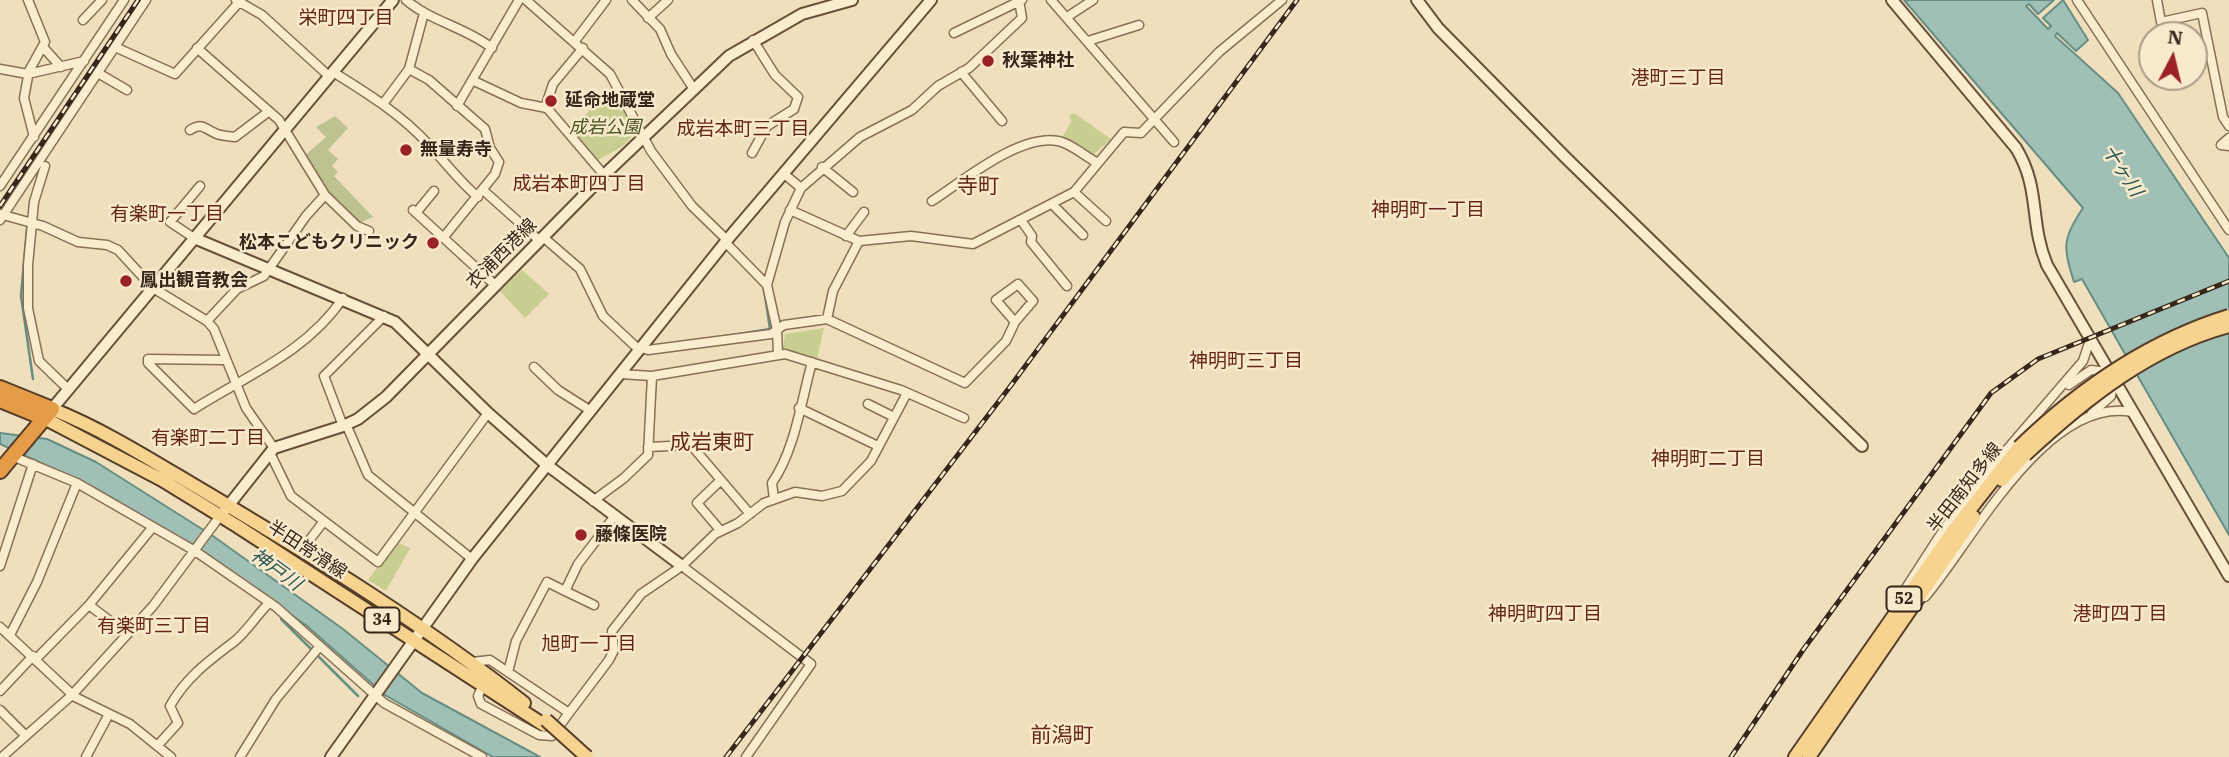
<!DOCTYPE html>
<meta charset="utf-8">
<style>
body{margin:0}
#map{position:relative;width:2229px;height:757px;overflow:hidden;background:#f0dfbc;font-family:"IBM Plex Serif",serif}
canvas{display:block}
.north{position:absolute;left:2138px;top:21px;width:70px;height:70px;box-sizing:border-box;background:#f7e9cc;border:2px solid #aa9b85;border-radius:50%;rotate:7deg;font-size:19px;font-weight:700;line-height:28px;text-align:center;color:#36271a}
.north::after{content:'';display:block;margin:auto;width:24px;height:32px;background:#9a2225;clip-path:polygon(50% 0,100% 100%,50% 72%,0 100%)}
</style>
<div id="map">
<canvas width="2229" height="757"></canvas>
<div class="north">N</div>
</div>
<script>
const g = document.querySelector('canvas').getContext('2d');
g.lineJoin = 'round';
function paint(path, color) {
  g.fillStyle = color;
  g.fill(path, 'evenodd');
}
function strokePath(path, color, width, dash) {
  g.strokeStyle = color;
  g.lineWidth = width;
  g.lineCap = dash ? 'butt' : 'round';
  g.setLineDash(dash || []);
  g.stroke(path);
}
function drawText(font, color, halo, rows, align = 'center') {
  g.font = font + ' "IBM Plex Serif","Noto Sans JP",serif';
  g.lineWidth = 5;
  g.setLineDash([]);
  g.textBaseline = 'middle';
  g.strokeStyle = halo;
  g.fillStyle = color;
  for (const [text, x, y, turn = 0] of rows) {
    g.save();
    g.translate(x, y);
    g.rotate((+turn || 0) * Math.PI / 180);
    g.textAlign = isNaN(turn) ? turn : align;
    if (halo) g.strokeText(text, 0, 0);
    g.fillText(text, 0, 0);
    g.restore();
  }
}
paint(new Path2D(`
 M612 88 634 129C632 146 608 153 595 162L569 131Z
 M1074 113 1111 139 1093 155 1062 138 1071 122 1070 115Z
 M522 270 549 294 525 318 500 291Z
 M824 328 817 359 783 348 785 334Z
 M397 542 410 548 386 591 368 580Z`), '#c8ce90');
paint(new Path2D(`
 M335 116 348 128 328 150 338 159 332 166 338 172 334 176 373 217 359 223 327 193 303 157 326 137 316 127Z`), '#bdc290');
const water = new Path2D(`
 M1904 0H2054L2038 14 2029 4 2026 6 2048 29 2051 26 2043 18 2063 0 2088 40 2076 51 2057 33 2055 36 2118 93 2229 258V535L2082 279 2074 282C2063 247 2062 239 2083 208Z
 M0 433 47 439 96 462 213 536 343 629 422 693 540 757H493L385 695 307 626 192 545 97 489 0 444Z`);
paint(water, '#a0c0b6');
strokePath(water, '#678e84', 2);
strokePath(new Path2D(`
 M27 228 21 296 33 379
 M727 336 770 329 764 289
 M281 619 358 696`), '#678e84', 2.5);
const street = new Path2D(`
 M28 0 45 42 29 71 24 98 34 137
 M236 0 262 15 330 77
 M406 0C432 22 465 27 492 48
 M526 0 610 74 651 151 692 206 727 240
 M632 0 660 29 671 54 693 88
 M1051 0 1174 142
 M2077 0 2229 230
 M2157 0 2161 22 2202 13 2223 117 2229 126
 M1067 17 1093 0
 M648 18 668 0
 M83 20 102 0
 M954 33 1022 0
 M575 41 606 0
 M1088 41 1139 25
 M43 47 61 67
 M115 47 175 74 241 0
 M197 48 279 120 325 195 357 226 369 231
 M0 69 28 74 84 61
 M409 69 429 80 485 129 490 148 499 162 495 174 443 238
 M333 72C367 93 402 115 429 145 446 163 459 181 478 197
 M961 72 1002 121
 M98 73 127 90
 M474 81 521 103 547 108 604 175
 M383 104 409 69 424 13
 M457 106 519 0
 M545 108 553 84 583 48
 M190 130C204 122 204 129 217 134 222 136 230 136 235 137L268 112
 M2229 138 2221 145 2229 146
 M752 153 767 126 794 109 798 97 775 75 753 40
 M45 166 34 202 28 265V308L39 361 69 390
 M822 167 853 192
 M783 173 801 188
 M0 186 124 0
 M483 190 540 241
 M1074 192 1106 221
 M932 201C963 181 1019 134 1058 141 1070 143 1085 156 1096 162
 M1052 204 1083 235
 M413 210 495 285
 M790 210 859 241
 M416 213 434 191
 M0 214 43 226 78 242 107 245 118 250 153 288 207 321 214 329 246 408 274 448
 M0 220 146 0
 M1021 220 1032 236 1031 242 1067 286
 M846 236 864 212
 M543 237 580 269 603 316 635 346 648 350 771 334 784 325 827 319 965 383 1006 341 1015 322 1033 301 1018 284 996 300 1015 322
 M194 238 170 222 200 186
 M725 242 767 285
 M827 319 833 291 859 241 911 236 973 244 1074 192 1124 132 1141 133 1219 52 1282 0
 M207 321 237 289 264 276 306 216 325 195
 M778 354 777 330 767 285 785 222 801 188 860 137 912 110 938 86 969 68 1022 18 1019 0
 M224 360 148 359V363L194 409C246 376 307 352 343 298
 M534 367 558 390 591 411
 M620 374 652 376 785 354 901 390 964 418
 M2069 385 2091 370 2109 372
 M868 404 894 417
 M799 408 878 446
 M2092 413 2111 396 2114 380
 M346 424 368 475 472 559
 M343 426 324 376 384 316
 M648 447 691 445 750 514
 M270 453 291 496 378 562 488 413
 M12 456 77 483 195 551 276 607 384 703 482 757
 M774 499 772 483C795 450 801 402 812 362
 M593 501 624 478 648 455 652 376
 M720 530 697 503 721 480
 M301 551 324 521
 M0 566 33 464
 M682 566 811 664 746 757
 M565 591 594 605
 M1925 597C1972 542 2046 396 2132 412
 M89 605 127 634
 M1895 605 1946 526 1990 469 2083 361 2090 340
 M0 627 75 697 130 724 171 757
 M10 635 37 582 77 483
 M36 659 89 605 152 528
 M472 662 490 660 569 713 552 736 539 735 481 704 478 696 483 685
 M508 672 516 641 547 582 565 591 578 564 614 517
 M0 691 33 656
 M0 710 25 735
 M569 713 609 660 614 650 612 631 641 594 682 566 715 534 738 523 764 503 795 492 822 496 842 491 871 461 907 393
 M158 745 178 723 170 706C186 677 210 660 235 641 247 631 257 615 268 604
 M2 757 72 695 153 606 220 516
 M86 757 109 714
 M240 757 276 699 320 646`);
const secondary = new Path2D(`
 M1417 0 1438 28 1566 158 1862 446
 M1892 0 2016 148C2041 189 2029 222 2047 265L2229 576
 M194 238 395 322 488 413 547 465 682 566
 M52 409 393 0
 M225 510 274 448 343 426 358 419 386 397 604 175 729 56 802 14 852 0
 M331 757 472 559 727 240 931 0`);
const primary = new Path2D(`
 M52 409C109 432 159 465 212 496 319 560 426 626 524 703
 M44 418 162 480 237 526 544 725
 M2002 480 2025 455
 M1795 757 1953 531 2019 447
 M1809 757 1974 517`);
const highway = new Path2D(`
 M0 388 52 409 0 471
 M0 400 44 418`);
strokePath(street, '#886f55', 11);
strokePath(secondary, '#695038', 14);
strokePath(primary, '#553d2a', 16);
strokePath(highway, '#553d2a', 18);
strokePath(street, '#faedcf', 8);
strokePath(secondary, '#faedcf', 10);
strokePath(primary, '#f6d490', 12);
strokePath(highway, '#e59c46', 14);
const rail = new Path2D(`
 M0 206 138 0
 M726 757 1009 388 1297 0
 M1731 757 1803 650 1991 393 2038 359 2229 281`);
strokePath(rail, '#36271a', 5);
strokePath(rail, '#f7e9cc', 2.5, [8]);
const primaryBridge = new Path2D(`
 M2019 447C2080 388 2148 341 2229 316
 M2025 455C2084 400 2150 347 2229 326
 M546 720 587 757`);
strokePath(primaryBridge, '#553d2a', 16, []);
strokePath(primaryBridge, '#f6d490', 12);
for (const [x, y, r, color] of [
 [988,61,7,"#9a2225"],
 [551,101,7,"#9a2225"],
 [406,150,7,"#9a2225"],
 [433,243,7,"#9a2225"],
 [126,281,7,"#9a2225"],
 [581,535,7,"#9a2225"]
]) {
  const dot = new Path2D();
  dot.arc(x, y, r, 0, 2 * Math.PI);
  g.fillStyle = color;
  g.fill(dot);
  strokePath(dot, '#f7e9cc', 2.5);
}
for (const [x, y, w] of [
 [1904,599,35],
 [382,620,35]
]) {
  const box = new Path2D();
  box.roundRect(x - w / 2, y - 12.5, w, 25, 5);
  g.fillStyle = '#f7e9cc';
  g.fill(box);
  strokePath(box, '#36271a', 2);
}
drawText('bold 16px', '#36271a', null, [
 ["52",1904,599],
 ["34",382,620]
]);
drawText('bold 18px', '#36271a', '#f7e9cc', [
 ["秋葉神社",1002,61],
 ["延命地蔵堂",565,101],
 ["無量寿寺",420,150],
 ["松本こどもクリニック",419,243,"right"],
 ["鳳出観音教会",140,281],
 ["藤條医院",595,535]
], 'left');
drawText('italic 18px', '#485420', '#f7e9cc', [
 ["成岩公園",605,128]
]);
drawText('18px', '#36271a', '#f7e9cc', [
 ["衣浦西港線",502,254,-45],
 ["半田南知多線",1965,488,-52],
 ["半田常滑線",307,550,33]
]);
drawText('19px', '#652618', '#f7e9cc', [
 ["栄町四丁目",346,19],
 ["港町三丁目",1678,79],
 ["成岩本町三丁目",743,130],
 ["成岩本町四丁目",579,185],
 ["神明町一丁目",1428,211],
 ["有楽町一丁目",167,215],
 ["神明町三丁目",1246,362],
 ["有楽町二丁目",208,439],
 ["神明町二丁目",1708,460],
 ["神明町四丁目",1545,615],
 ["港町四丁目",2120,615],
 ["有楽町三丁目",154,627],
 ["旭町一丁目",589,645]
]);
drawText('italic 19px', '#295753', '#f7e9cc', [
 ["十ヶ川",2122,171,57],
 ["神戸川",276,570,36]
]);
drawText('21px', '#652618', '#f7e9cc', [
 ["寺町",978,187],
 ["成岩東町",712,443],
 ["前潟町",1062,736]
]);
</script>
